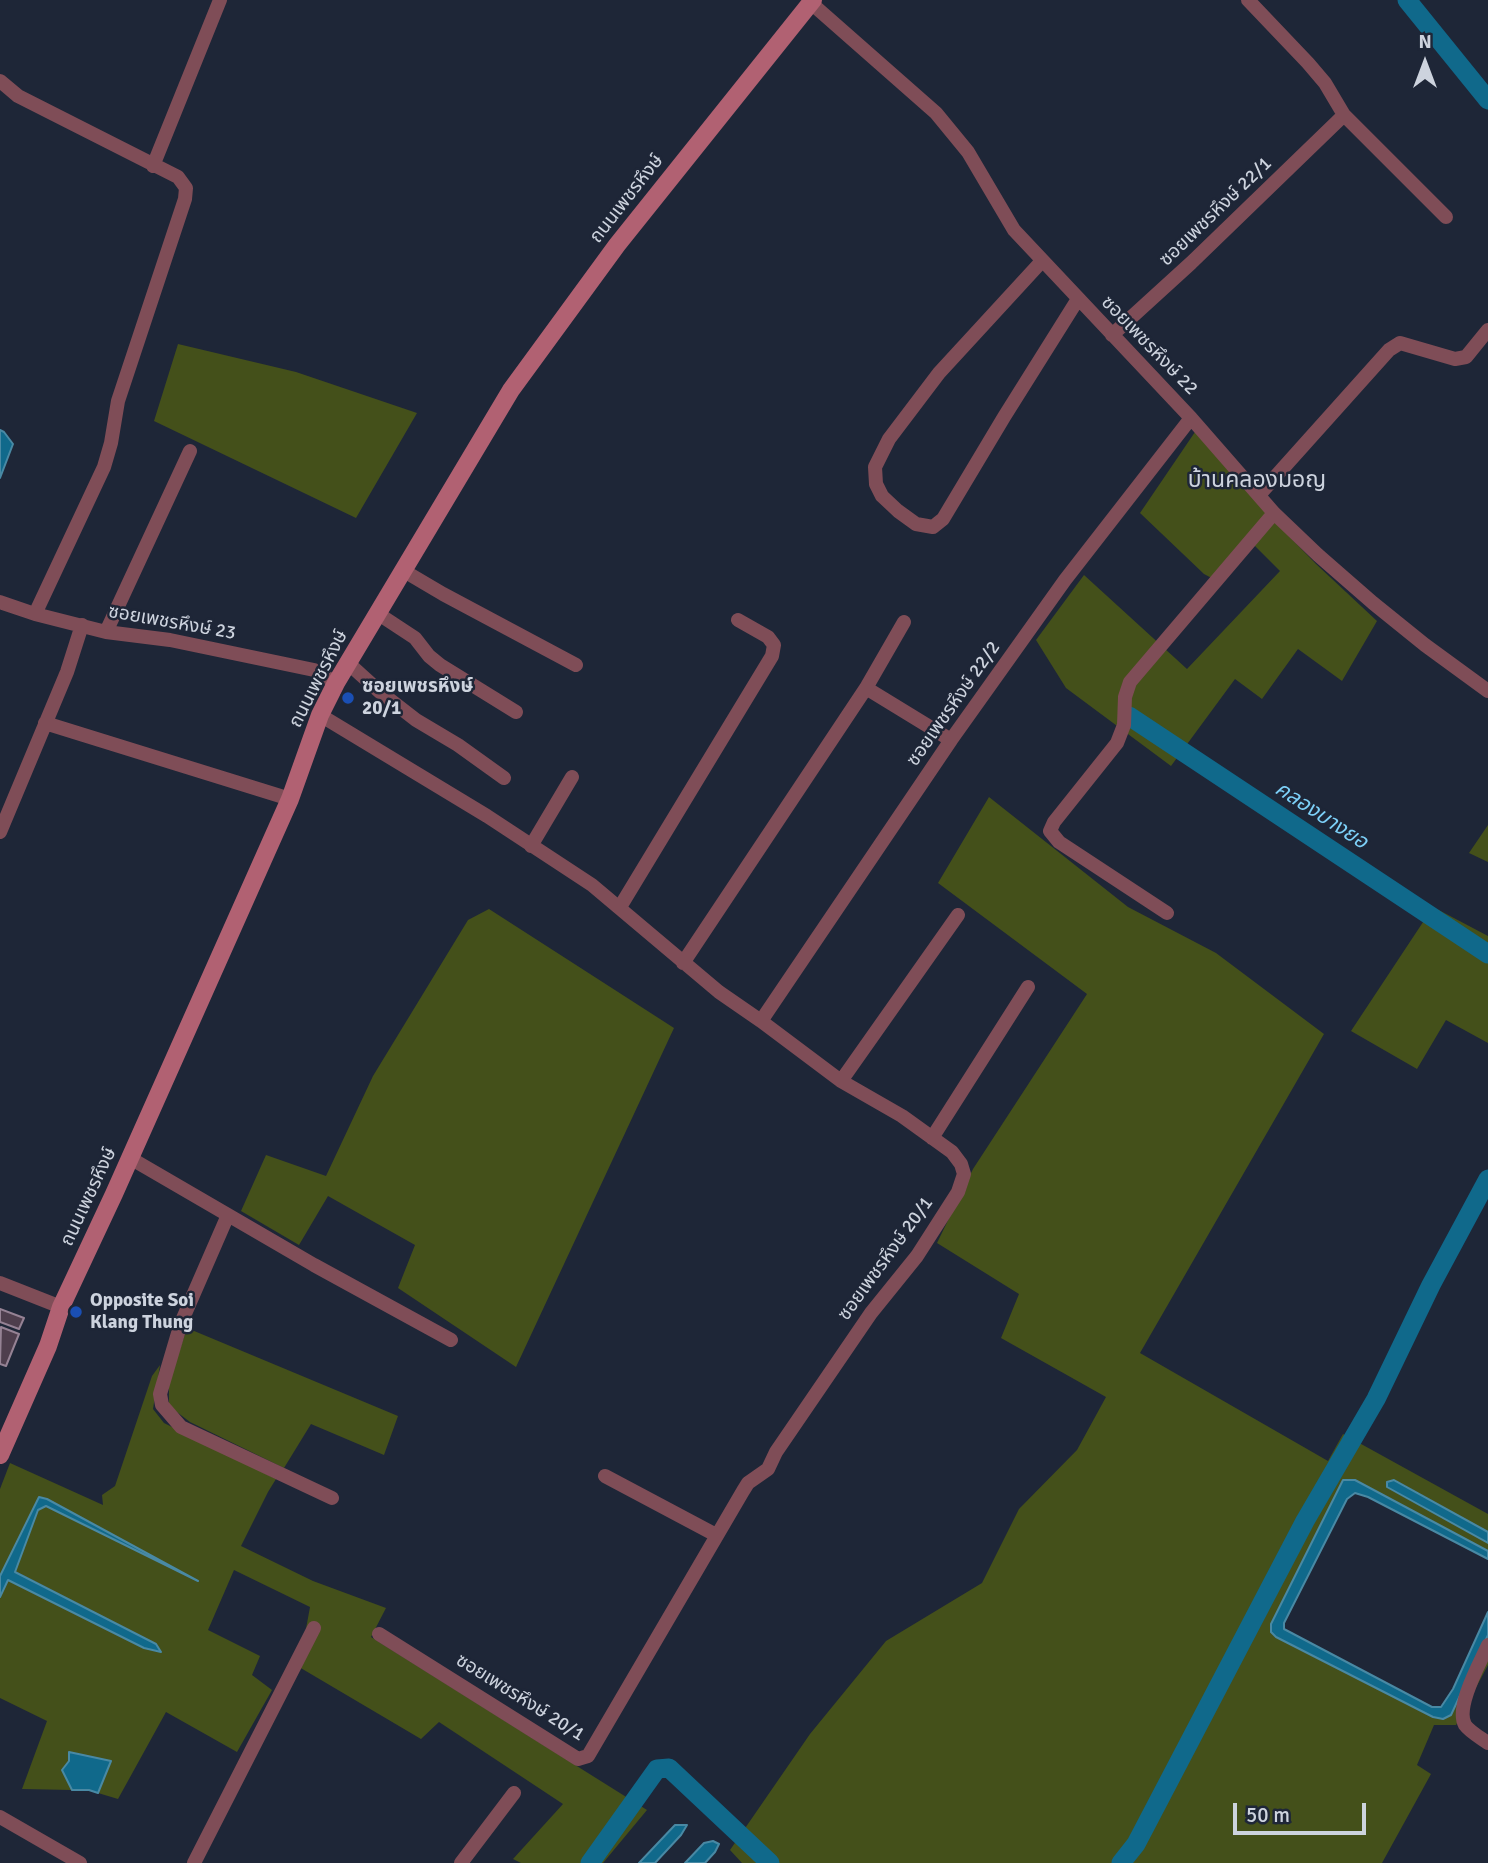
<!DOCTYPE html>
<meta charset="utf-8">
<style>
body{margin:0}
#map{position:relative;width:1488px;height:1863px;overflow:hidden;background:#1e2637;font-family:Signika,sans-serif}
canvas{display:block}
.north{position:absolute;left:1390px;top:28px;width:70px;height:70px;-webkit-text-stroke:5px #1e2637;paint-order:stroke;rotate:0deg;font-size:19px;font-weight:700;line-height:28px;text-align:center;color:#cdd3de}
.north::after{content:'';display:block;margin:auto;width:24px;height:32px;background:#cdd3de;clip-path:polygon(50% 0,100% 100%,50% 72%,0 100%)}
.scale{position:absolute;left:1233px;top:1803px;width:133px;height:32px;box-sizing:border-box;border:4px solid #cdd3de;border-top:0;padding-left:9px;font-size:21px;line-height:24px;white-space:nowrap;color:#cdd3de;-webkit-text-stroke:5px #1e2637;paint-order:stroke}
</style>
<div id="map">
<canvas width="1488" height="1863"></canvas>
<div class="north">N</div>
<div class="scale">50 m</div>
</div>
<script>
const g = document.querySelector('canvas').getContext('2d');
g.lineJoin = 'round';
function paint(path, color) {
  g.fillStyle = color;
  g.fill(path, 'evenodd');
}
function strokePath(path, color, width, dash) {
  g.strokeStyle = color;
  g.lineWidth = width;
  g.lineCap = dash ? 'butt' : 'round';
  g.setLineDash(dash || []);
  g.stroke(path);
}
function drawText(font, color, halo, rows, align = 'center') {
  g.font = font + ' Signika,"Noto Sans Thai",sans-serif';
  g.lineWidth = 5;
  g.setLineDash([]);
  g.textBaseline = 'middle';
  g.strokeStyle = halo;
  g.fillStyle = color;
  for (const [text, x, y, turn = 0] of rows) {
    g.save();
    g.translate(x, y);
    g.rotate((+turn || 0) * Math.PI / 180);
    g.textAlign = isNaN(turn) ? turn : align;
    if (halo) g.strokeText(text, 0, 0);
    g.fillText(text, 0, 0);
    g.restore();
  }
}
paint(new Path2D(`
 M178 344 296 372 417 413 356 518 154 421Z
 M1195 432 1273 520 1316 564 1377 621 1342 681 1298 649 1262 699 1235 679 1171 766 1066 688 1036 640 1084 575 1187 669 1280 571 1254 545 1221 583 1204 574 1140 513Z
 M989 797 1128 907 1216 953 1324 1034 1140 1353 1328 1461 1343 1434 1488 1514V1532L1395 1480 1387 1482 1388 1488 1488 1543V1551L1355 1480H1343L1276 1637 1433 1717 1443 1719 1451 1715 1488 1635V1665L1456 1725H1434L1417 1765 1431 1774 1382 1863H742L730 1850 810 1734 886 1641 982 1583 1019 1509 1077 1450 1106 1397 1001 1338 1019 1294 937 1243 973 1169 1087 994 938 883Z
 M1488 825V862L1469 853Z
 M1433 907 1488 936V1043L1446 1020 1417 1069 1351 1031Z
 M489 909 674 1028 516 1367 398 1288 415 1245 328 1196 299 1245 241 1211 266 1155 326 1176 373 1076 468 920Z
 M187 1328 398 1416 384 1455 311 1424 284 1468 190 1422 169 1406V1382Z
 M160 1365 153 1409 164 1423 276 1479 268 1492 241 1546 313 1581 386 1608 371 1637 647 1810 603 1863H521L513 1859 563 1804 439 1722 421 1739 299 1667 310 1607 234 1570 208 1630 260 1656 252 1675 272 1690 237 1752 166 1712 118 1799 98 1793 111 1761 69 1753V1761L62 1770 72 1790 22 1789 47 1721 0 1698V1597L8 1580 144 1648 160 1652 156 1644 15 1571 38 1510 46 1506 177 1569 39 1497 0 1576V1489L10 1463 103 1505 102 1495 115 1486 152 1376Z`), '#44501a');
const water = new Path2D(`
 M0 430 4 432 13 444 0 478Z
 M1343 1480H1355L1488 1551V1559L1368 1497 1355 1493 1347 1499 1284 1623V1629L1432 1707H1441L1453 1689 1488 1612V1635L1451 1715 1443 1719 1433 1717 1276 1637 1271 1632V1624Z
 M1394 1480 1488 1532V1543L1387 1487V1482Z
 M39 1497 47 1499 198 1581 46 1506 38 1510 15 1572 156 1644 161 1652 144 1648 8 1580 0 1597V1576Z
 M69 1752 111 1761 98 1793 89 1790H72L62 1770 69 1761Z
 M675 1825H687L681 1835 655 1863H639Z
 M713 1841 719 1844 715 1852 705 1863H685L704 1843Z`);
paint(water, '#10698b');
strokePath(water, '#4989a4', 2);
strokePath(new Path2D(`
 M1407 0 1488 100
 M1129 716 1488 954
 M590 1863 657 1769 669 1768 770 1863
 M1121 1863 1136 1844 1305 1521 1376 1399 1431 1285 1488 1179`), '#10698b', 19);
const building = new Path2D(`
 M0 1309 24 1318 19 1329 0 1322Z
 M1 1327 19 1334 6 1366 0 1364Z`);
paint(building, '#4e3e4d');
strokePath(building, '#958294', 2);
strokePath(new Path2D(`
 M1248 0 1308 63 1325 83 1344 115 1446 217
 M811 3 936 113 968 152 1014 230 1191 418 1274 513 1318 555 1373 603 1425 645 1488 691
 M0 81 18 96 178 177 186 188 185 199 118 401 111 443 104 467 35 614
 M153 166 220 0
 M1042 261 939 373 889 439 875 467 876 484 882 496 898 511 916 524 933 527 943 519 1004 417 1078 299
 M1112 335 1191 263 1344 115
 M1259 495 1389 350 1400 343 1455 359 1466 357 1488 330
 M404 571 443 594 576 665
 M0 602 35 614 106 632 170 640 314 670 336 683
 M377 613 415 638 429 656 440 665 516 712
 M106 632 190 451
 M348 663 380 692 416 720 458 745 504 778
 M866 688 904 622
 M320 715 487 816 592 885 719 992 761 1021 841 1081 902 1116 952 1152 961 1164 964 1174 958 1192 917 1256 871 1313 776 1452 768 1469 748 1483 743 1491 588 1756 578 1759 379 1634
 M45 723 290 799
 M0 832 67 672 82 625
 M531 846 572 777
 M620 907 772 656 774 645 768 637 738 620
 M1167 913 1059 842 1050 831 1054 822 1117 743 1124 725 1125 697 1130 682 1274 513
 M683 963 866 688 951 740
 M761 1021 951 740 1065 580 1191 418
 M841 1081 958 915
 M932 1138 1028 987
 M130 1158 314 1265 451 1340
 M228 1215 181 1323 160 1394 162 1405 181 1427 332 1498
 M0 1283 61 1307
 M605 1476 716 1535
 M1488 1645C1480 1663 1455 1707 1465 1725 1470 1732 1481 1738 1488 1743
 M0 1817 80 1863
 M194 1863 314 1628
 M461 1863 514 1793`), '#7f4d57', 14);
strokePath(new Path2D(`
 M0 1455 48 1346 61 1307 114 1194 290 799 320 715 336 683 511 390 617 245 813 0`), '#b16172', 18);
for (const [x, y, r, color] of [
 [348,698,7,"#1a4fb4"],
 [76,1312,7,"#1a4fb4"]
]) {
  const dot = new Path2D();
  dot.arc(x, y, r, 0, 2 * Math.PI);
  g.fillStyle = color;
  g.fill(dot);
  strokePath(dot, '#1e2637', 2.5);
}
drawText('19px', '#cdd3de', '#1e2637', [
 ["ถนนเพชรหึงษ์",627,199,-52],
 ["ซอยเพชรหึงษ์ 22/1",1216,212,-44],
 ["ซอยเพชรหึงษ์ 22",1149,346,46],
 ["ซอยเพชรหึงษ์ 23",172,623,10],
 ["ถนนเพชรหึงษ์",319,679,-63],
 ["ซอยเพชรหึงษ์ 22/2",954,704,-55],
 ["ถนนเพชรหึงษ์",89,1197,-65],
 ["ซอยเพชรหึงษ์ 20/1",886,1259,-54],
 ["ซอยเพชรหึงษ์ 20/1",520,1698,32]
]);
drawText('bold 19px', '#cdd3de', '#1e2637', [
 ["ซอยเพชรหึงษ์",362,687],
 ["20/1",362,709],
 ["Opposite Soi",90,1301],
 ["Klang Thung",90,1323]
], 'left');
drawText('italic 21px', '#7dd0f8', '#1e2637', [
 ["คลองบางยอ",1321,816,33]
]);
drawText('23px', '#cdd3de', '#1e2637', [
 ["บ้านคลองมอญ",1257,481]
]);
</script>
